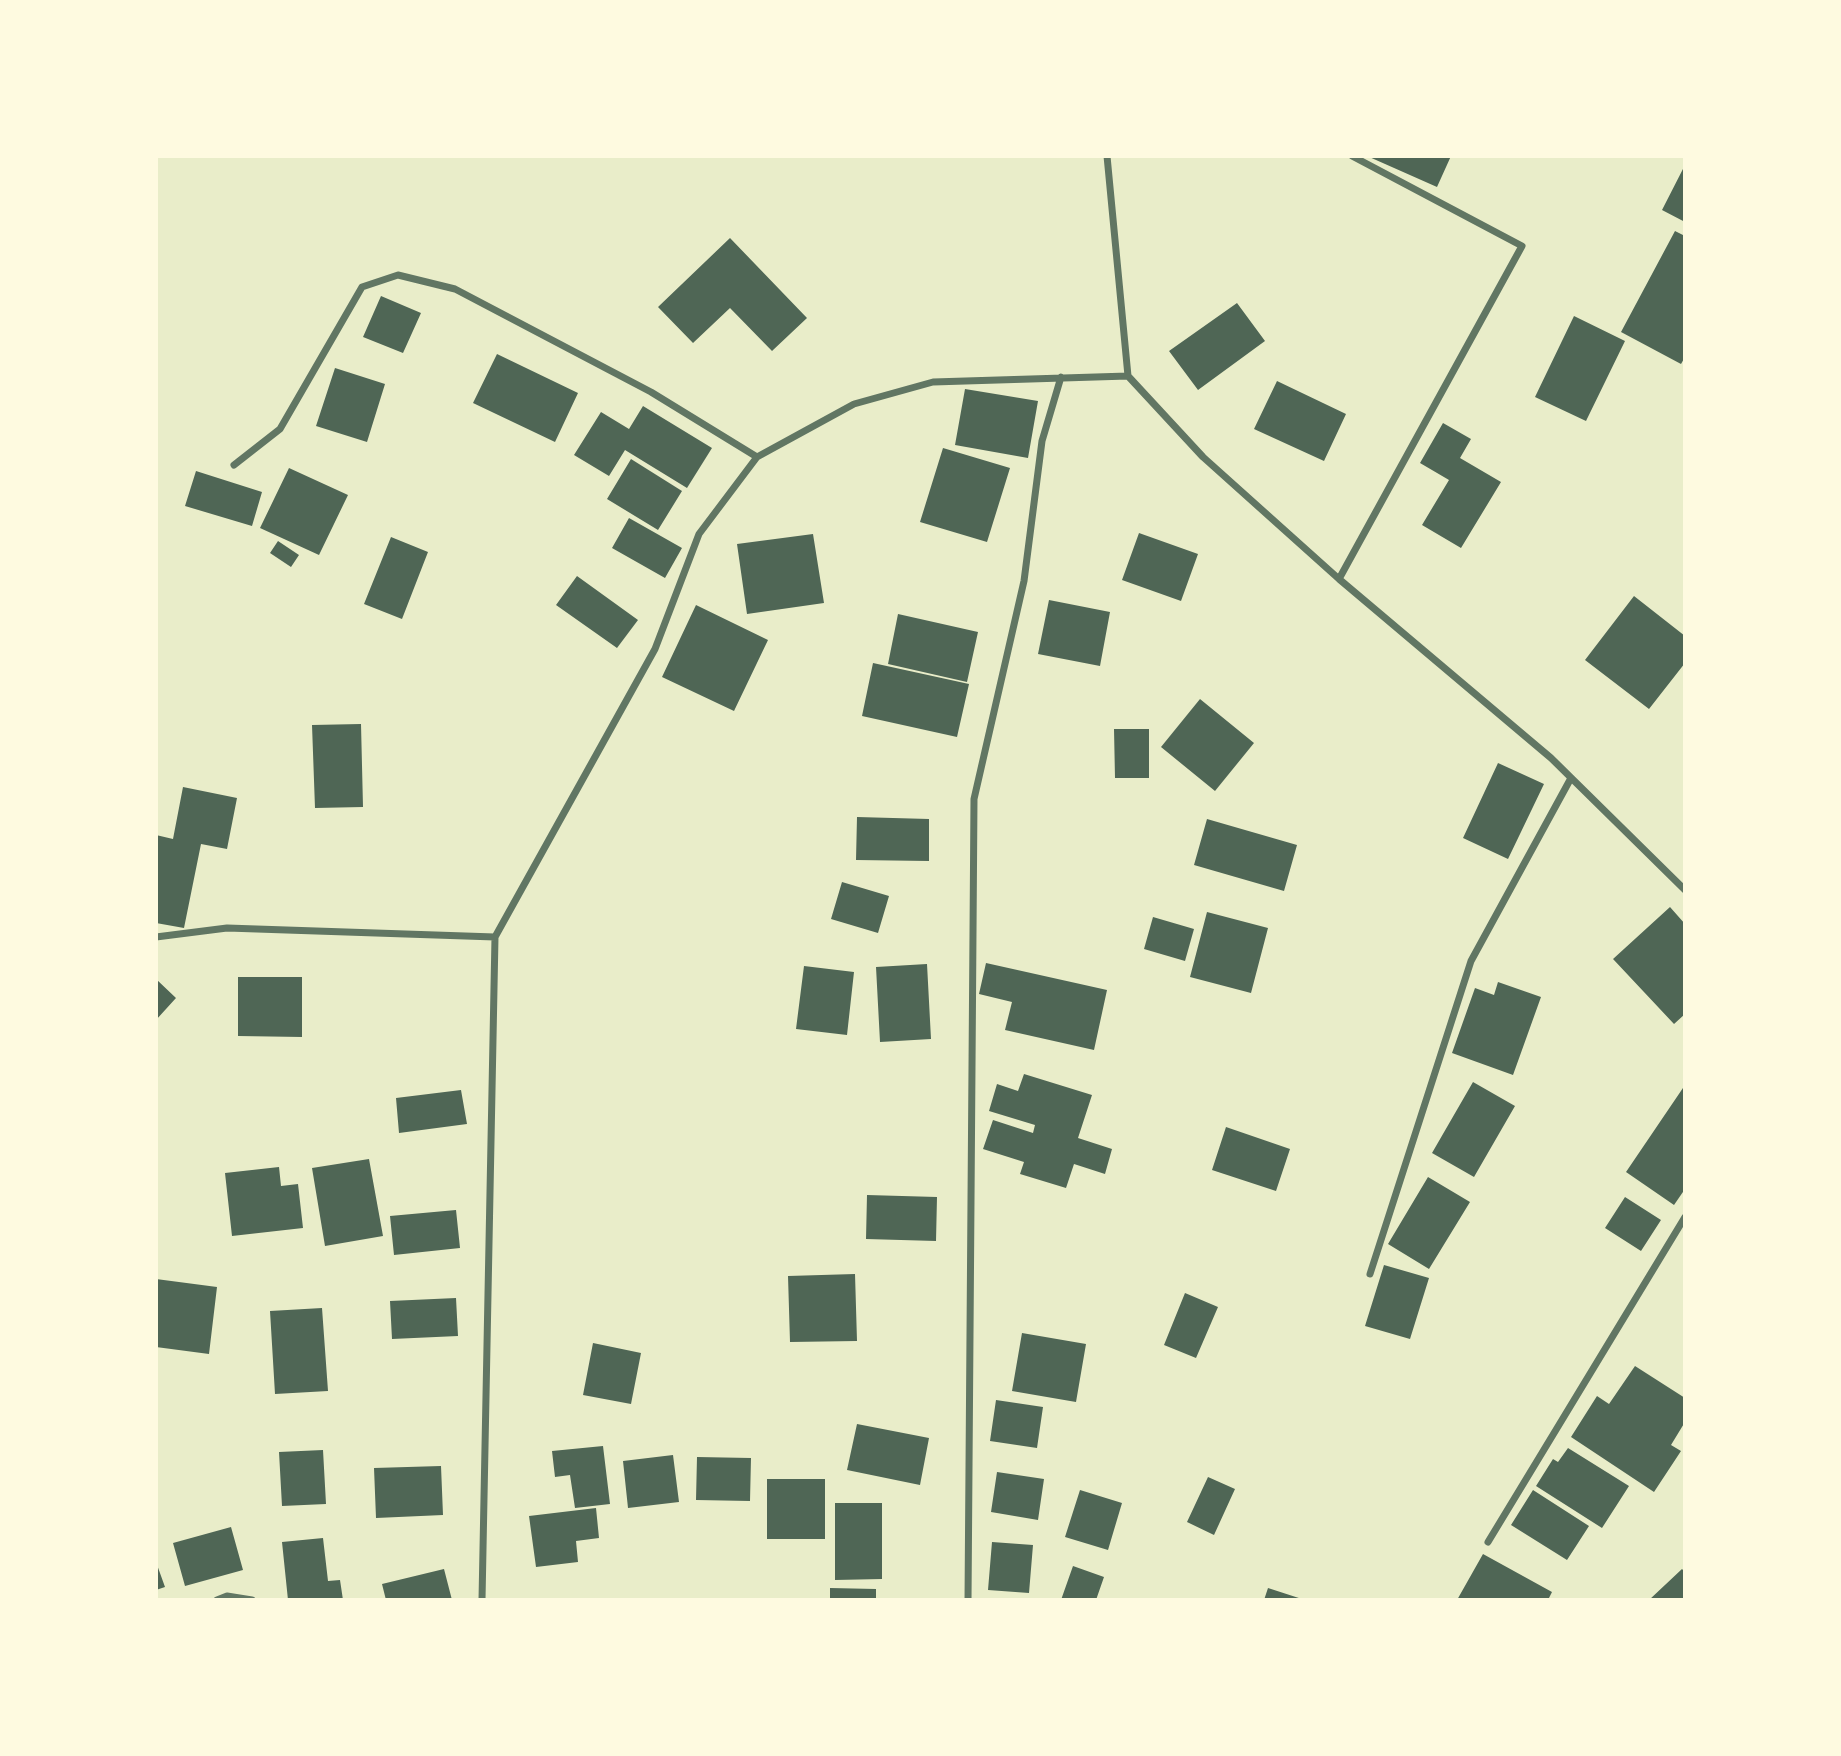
<!DOCTYPE html>
<style>
body{margin:0}
#map{position:relative;width:1841px;height:1756px;overflow:hidden;background:#e9edc9;font-family:Arial,sans-serif}
canvas{display:block}
.frame{position:absolute;inset:0;border:158px solid #fefae0;pointer-events:none}
</style>
<div id="map">
<canvas width="1841" height="1756"></canvas>
<div class="frame"></div>
</div>
<script>
const g = document.querySelector('canvas').getContext('2d');
g.lineJoin = 'round';
function paint(path, color) {
  g.fillStyle = color;
  g.fill(path, 'evenodd');
}
function strokePath(path, color, width, dash) {
  g.strokeStyle = color;
  g.lineWidth = width;
  g.lineCap = dash ? 'butt' : 'round';
  g.setLineDash(dash || []);
  g.stroke(path);
}
paint(new Path2D(`
 M1367 156H1451L1437 187Z
 M1685 165V222L1662 210Z
 M1675 231 1685 236V357L1681 364 1621 332Z
 M730 238 807 318 772 351 730 308 693 343 658 307Z
 M381 296 421 313 403 353 363 337Z
 M1237 303 1265 341 1198 390 1169 351Z
 M1574 316 1625 341 1586 421 1535 397Z
 M497 354 578 393 555 442 473 403Z
 M335 368 385 384 367 442 316 426Z
 M1277 381 1346 414 1324 461 1254 429Z
 M965 389 1038 401 1028 458 955 445Z
 M643 406 712 448 687 488 625 450 609 476 574 455 601 412 629 429Z
 M1443 423 1471 439 1460 458 1501 482 1461 548 1422 525 1449 480 1420 463Z
 M943 448 1010 468 987 542 920 522Z
 M631 459 682 491 658 530 607 499Z
 M289 468 348 495 319 555 260 528Z
 M196 471 262 492 252 526 185 506Z
 M629 518 682 548 665 578 612 548Z
 M1139 533 1198 554 1181 601 1122 580Z
 M813 534 824 603 747 614 737 544Z
 M391 537 428 552 402 619 364 604Z
 M278 541 299 555 291 567 270 553Z
 M577 576 638 620 617 648 556 605Z
 M1634 596 1685 636V663L1649 709 1585 660Z
 M1049 600 1110 612 1100 666 1038 654Z
 M696 605 768 640 734 711 662 677Z
 M898 614 978 632 967 682 888 664Z
 M873 663 969 684 957 737 862 716Z
 M1200 699 1254 743 1215 791 1161 747Z
 M361 724 363 807 315 808 312 725Z
 M1114 729H1149V778H1115Z
 M1498 763 1544 784 1508 859 1463 838Z
 M183 787 237 798 227 849 201 844 184 928 156 923V835L173 839Z
 M857 817 929 819V861L856 860Z
 M1207 819 1297 845 1284 891 1194 865Z
 M842 882 889 896 878 933 831 919Z
 M1670 907 1685 924V1014L1674 1024 1613 959Z
 M1207 912 1268 928 1251 993 1190 977Z
 M1153 917 1194 929 1185 961 1144 949Z
 M986 963 1107 990 1094 1050 1005 1030 1012 1002 979 994Z
 M927 964 931 1039 880 1042 876 967Z
 M804 966 854 972 847 1035 796 1029Z
 M238 977H302V1037L238 1036Z
 M156 979 176 998 156 1020Z
 M1498 982 1541 997 1513 1075 1452 1053 1475 988 1494 995Z
 M1024 1074 1092 1095 1078 1138 1112 1149 1105 1174 1074 1164 1066 1188 1020 1174 1024 1162 983 1149 993 1120 1033 1133 1035 1125 989 1111 997 1084 1018 1091Z
 M1473 1082 1515 1106 1474 1177 1432 1153Z
 M1685 1085V1189L1674 1205 1626 1172Z
 M461 1090 467 1124 399 1133 396 1098Z
 M1226 1127 1290 1149 1276 1191 1212 1170Z
 M369 1159 383 1236 325 1246 312 1168Z
 M279 1167 281 1186 298 1184 303 1228 232 1236 225 1173Z
 M1428 1177 1470 1202 1429 1269 1388 1244Z
 M867 1195 937 1197 936 1241 866 1239Z
 M1625 1197 1661 1220 1641 1251 1605 1228Z
 M456 1210 460 1248 394 1255 390 1216Z
 M1384 1265 1429 1278 1410 1339 1365 1326Z
 M855 1274 857 1341 790 1342 788 1276Z
 M156 1279 217 1287 209 1354 156 1347Z
 M1185 1293 1218 1307 1196 1358 1164 1345Z
 M456 1298 458 1336 392 1339 390 1301Z
 M322 1308 328 1391 275 1394 270 1311Z
 M1022 1333 1086 1344 1076 1402 1012 1391Z
 M593 1343 641 1353 631 1404 583 1395Z
 M1635 1366 1685 1398V1422L1671 1445 1681 1451 1654 1492 1571 1437 1597 1396 1609 1404Z
 M996 1400 1043 1407 1037 1448 990 1441Z
 M857 1424 929 1438 920 1485 847 1470Z
 M603 1446 610 1504 575 1508 570 1475 555 1477 552 1451Z
 M1568 1448 1629 1486 1602 1528 1536 1486 1553 1459 1558 1462Z
 M323 1450 326 1504 282 1506 279 1452Z
 M673 1455 679 1502 628 1508 623 1461Z
 M697 1457 751 1458 750 1501 696 1500Z
 M441 1466 443 1515 376 1518 374 1468Z
 M997 1472 1044 1479 1038 1520 991 1512Z
 M1208 1477 1235 1489 1214 1535 1187 1522Z
 M767 1479H825V1539H767Z
 M1080 1490 1122 1503 1108 1550 1065 1537Z
 M1533 1490 1589 1526 1567 1560 1511 1525Z
 M835 1503H882V1579L835 1580Z
 M596 1508 599 1538 576 1541 578 1562 536 1567 529 1516Z
 M231 1527 243 1570 185 1586 173 1543Z
 M323 1538 328 1581 340 1580 343 1600H288L282 1542Z
 M992 1542 1033 1545 1029 1593 988 1590Z
 M1483 1554 1552 1592 1548 1600H1457Z
 M156 1562 165 1587 156 1590Z
 M1073 1566 1104 1577 1096 1600H1061Z
 M444 1569 452 1600H386L382 1584Z
 M1682 1569 1685 1572V1600H1649Z
 M830 1588 876 1589V1600H830Z
 M1268 1588 1305 1600H1264Z`), '#4f6655');
strokePath(new Path2D(`
 M1107 156 1128 376 1203 457 1339 579 1551 758 1685 890
 M234 465 280 429 362 287 398 275 455 289 651 392 757 457
 M1339 579 1522 246 1352 156
 M156 937 227 928 495 937 655 649 699 534 757 457 854 404 933 382 1128 376
 M1370 1274 1471 961 1571 778
 M1488 1542 1685 1217
 M217 1600 227 1596 252 1600
 M482 1600 495 937
 M968 1600 974 799 1024 581 1042 441 1061 377`), '#617663', 7);
</script>
